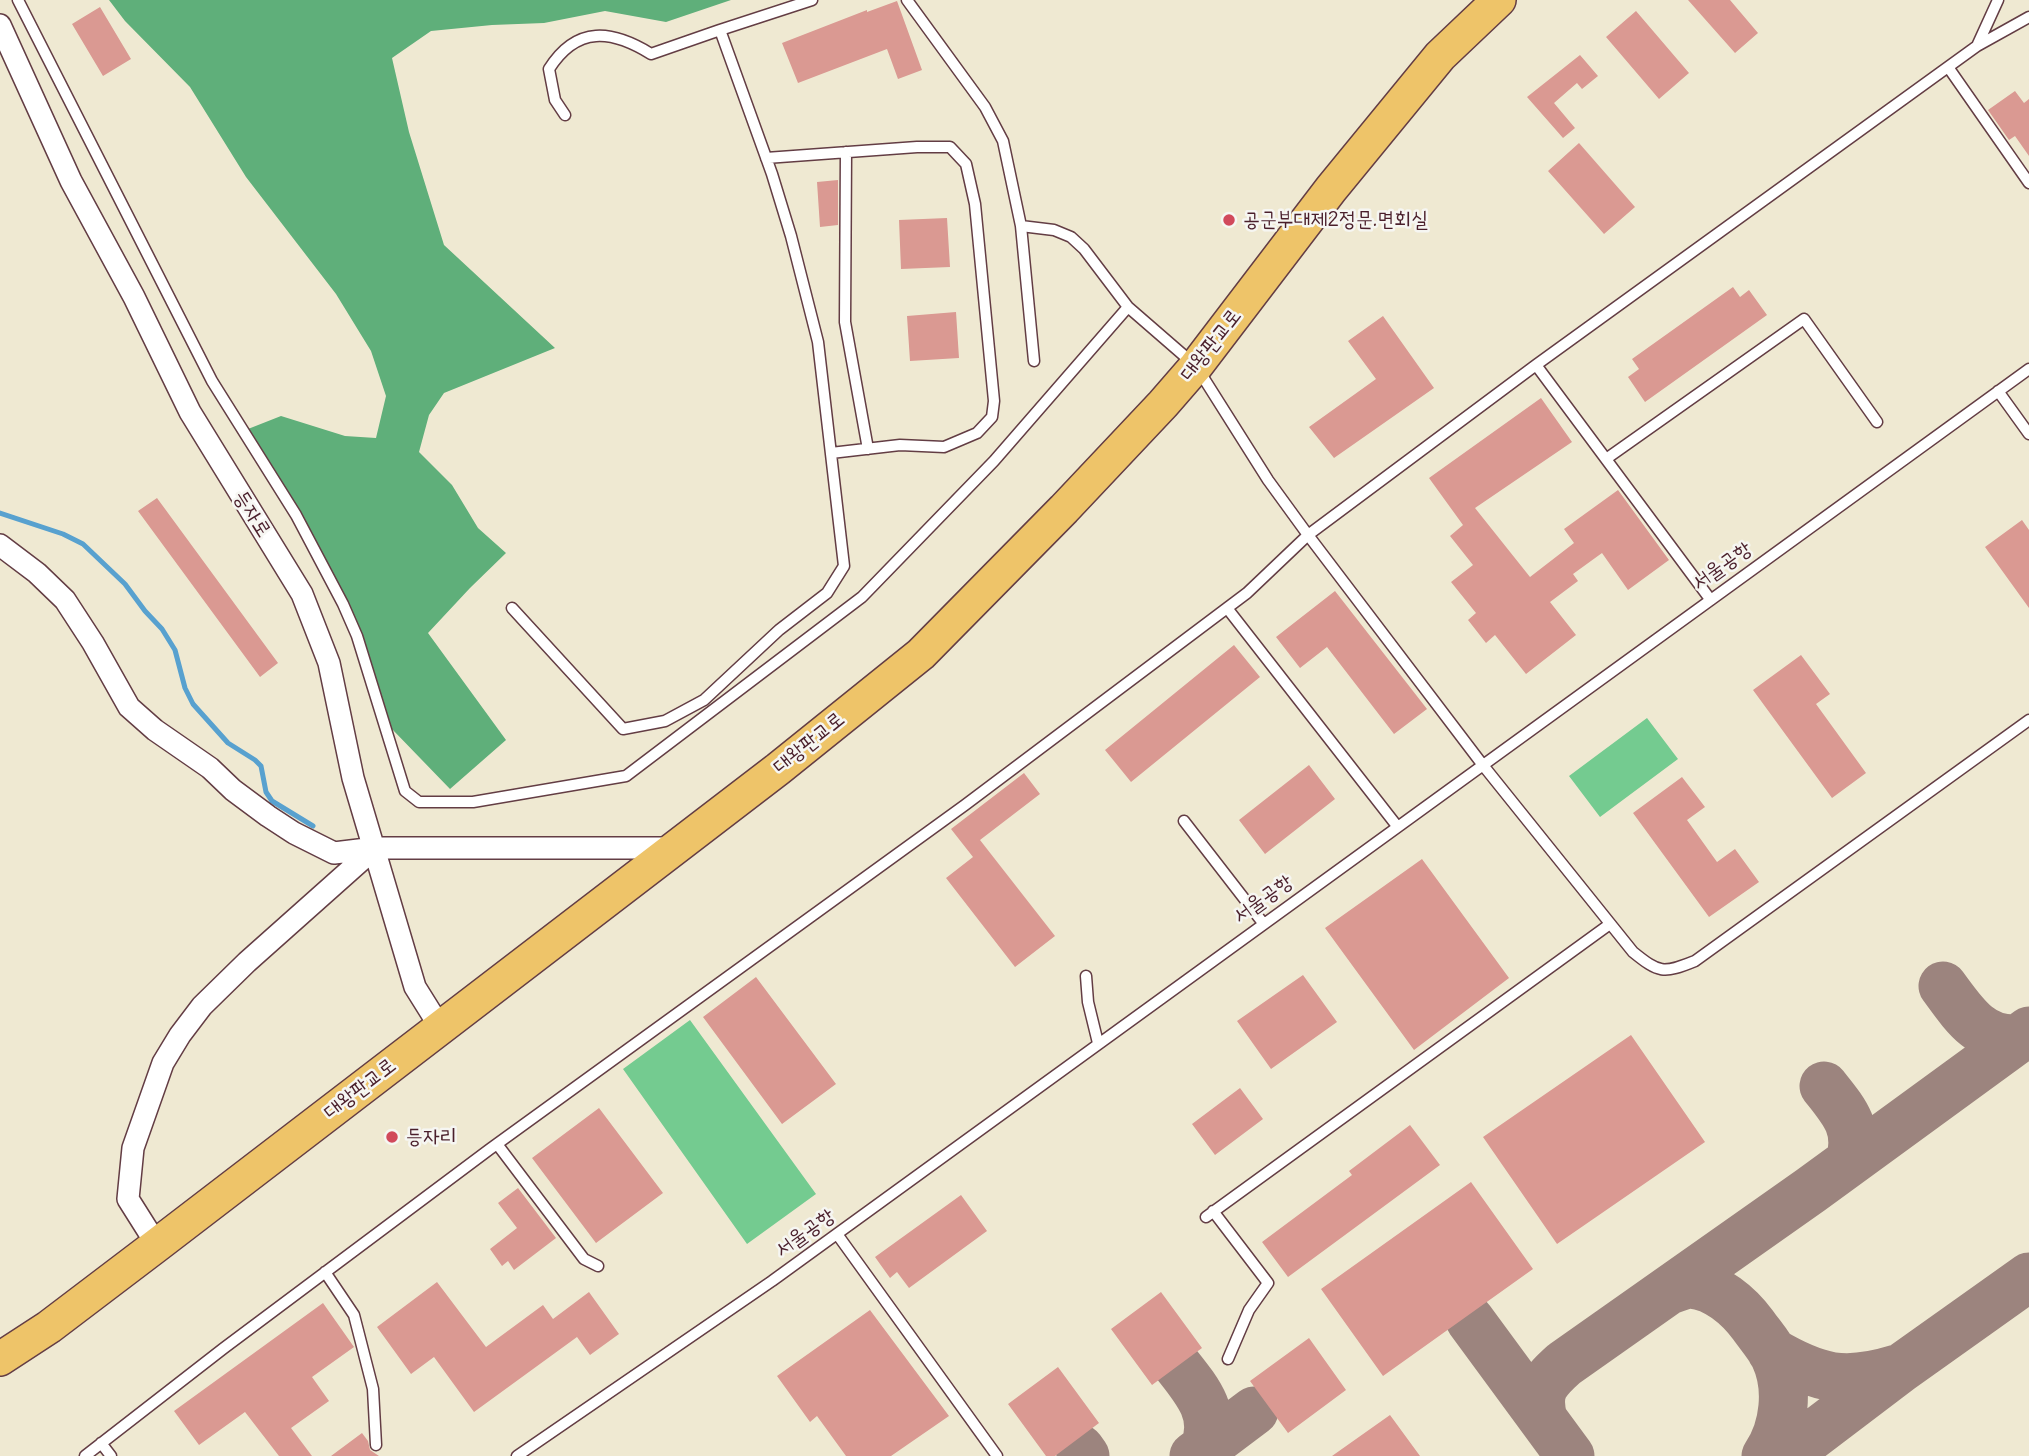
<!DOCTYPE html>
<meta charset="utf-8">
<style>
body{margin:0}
canvas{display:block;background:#efe9d2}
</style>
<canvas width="2029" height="1456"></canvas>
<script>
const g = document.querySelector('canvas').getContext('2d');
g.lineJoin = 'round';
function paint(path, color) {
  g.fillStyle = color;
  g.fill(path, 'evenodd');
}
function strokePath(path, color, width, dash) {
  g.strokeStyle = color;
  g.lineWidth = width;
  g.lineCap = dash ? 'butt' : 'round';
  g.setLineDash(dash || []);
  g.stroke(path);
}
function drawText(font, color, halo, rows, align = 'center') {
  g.font = font + ' Delius,"Poor Story",sans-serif';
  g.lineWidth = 5;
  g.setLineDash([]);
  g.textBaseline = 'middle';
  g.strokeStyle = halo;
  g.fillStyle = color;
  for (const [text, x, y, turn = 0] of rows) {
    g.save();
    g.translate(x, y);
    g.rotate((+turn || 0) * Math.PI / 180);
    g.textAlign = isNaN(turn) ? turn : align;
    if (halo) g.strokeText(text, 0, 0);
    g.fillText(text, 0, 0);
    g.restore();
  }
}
paint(new Path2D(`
 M1647 718 1678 759 1600 817 1569 776Z
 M690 1020 816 1194 747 1244 623 1069Z`), '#74cb90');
paint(new Path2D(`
 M109 0H731L666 22 605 11 544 23 492 25 431 31 392 58 409 132 444 245 555 348 444 393 429 415 419 452 452 485 478 528 506 553 470 588 428 633 506 740 450 789 391 728 365 647 248 429 281 416 345 436 376 438 386 396 371 351 336 294 246 177 190 87 125 21Z`), '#5faf7a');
strokePath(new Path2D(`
 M0 513 63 534 83 544 125 584 145 611 162 629 175 650 185 688 193 704 228 743 255 760 261 766 266 792 272 801 313 826`), '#58a1cf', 5);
strokePath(new Path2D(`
 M1943 986C1963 1013 1980 1041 2017 1039
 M1824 1086C1843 1110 1860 1128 1850 1161
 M1670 1290C1676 1288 1684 1284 1691 1284 1716 1286 1739 1306 1753 1325 1760 1335 1770 1346 1775 1357 1789 1387 1785 1428 1766 1456
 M1470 1320 1570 1456
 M1167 1352C1189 1382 1221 1410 1204 1449
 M1772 1352C1818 1379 1845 1385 1897 1369
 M1543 1419C1536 1391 1544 1382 1564 1364L1811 1190 2029 1031
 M1080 1449 1085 1456
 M1194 1456 1254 1411
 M1785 1456 1901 1368 2029 1277`), '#9c847e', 49);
paint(new Path2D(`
 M1688 0H1730L1758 33 1735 53Z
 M897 1 922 70 898 79 887 49 798 83 782 43 867 10V12Z
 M100 7 131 59 103 76 72 24Z
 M1636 11 1689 73 1659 99 1606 37Z
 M1580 55 1598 76 1582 89 1577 83 1554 103 1575 128 1563 138 1527 97Z
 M2015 91 2024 103 2029 99V156L2015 136 2009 140 1988 110Z
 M1579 143 1635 207 1604 234 1548 171Z
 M838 180V225L820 227 817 182Z
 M947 218 950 267 901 269 899 220Z
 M1733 287 1740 297 1749 290 1767 315 1645 402 1628 377 1639 369 1632 359Z
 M956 312 959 358 910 361 907 316Z
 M1383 316 1434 388 1334 458 1309 427 1376 379 1348 341Z
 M1541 398 1572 442 1475 508 1530 577 1574 543 1564 529 1618 490 1669 560 1628 590 1602 553 1573 574 1578 581 1550 602 1576 635 1526 674 1495 635 1486 643 1468 620 1476 613 1451 582 1473 565 1450 536 1463 525 1429 478Z
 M157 498 278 663 260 677 138 511Z
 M2022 520 2029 530V608L1985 547Z
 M1335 591 1427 709 1394 734 1327 647 1300 668 1276 637Z
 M1234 645 1260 677 1131 782 1105 750Z
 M1801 655 1830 694 1816 704 1866 773 1832 798 1753 690Z
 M1309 765 1335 799 1265 854 1239 820Z
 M1024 773 1040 794 980 840 1055 936 1015 967 946 878 973 857 951 829Z
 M1682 777 1705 807 1687 820 1717 862 1735 849 1759 882 1709 917 1633 813Z
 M1422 859 1509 978 1414 1050 1325 928Z
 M1303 975 1337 1022 1271 1069 1237 1021Z
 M756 977 836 1084 782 1124 703 1017Z
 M1631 1035 1705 1142 1557 1244 1483 1137Z
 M1240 1088 1263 1119 1215 1155 1192 1124Z
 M599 1108 663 1193 596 1243 532 1158Z
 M1410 1125 1440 1165 1288 1277 1262 1242 1352 1175 1349 1171Z
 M1471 1182 1533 1269 1383 1376 1321 1289Z
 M518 1188 556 1238 514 1270 508 1261 502 1266 490 1249 517 1228 498 1203Z
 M961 1195 987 1231 909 1288 897 1272 890 1278 875 1257Z
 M437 1282 486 1347 543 1305 553 1319 589 1292 619 1334 590 1355 577 1337 474 1412 434 1357 411 1374 377 1327Z
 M1161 1292 1202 1348 1152 1385 1111 1329Z
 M323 1303 354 1347 312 1377 329 1401 291 1428 312 1456H279L245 1412 199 1445 174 1411Z
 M870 1310 949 1416 891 1456H846L817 1416 810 1422 777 1376Z
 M1309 1338 1346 1390 1288 1433 1250 1381Z
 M1058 1367 1099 1423 1055 1456H1046L1008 1404Z
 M1390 1415 1420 1456H1332Z
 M362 1433 368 1441 370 1450 379 1456H331Z`), '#da9992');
const service = new Path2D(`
 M18 0 212 381 296 515 343 604 357 636 405 791 419 802H473L626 776 862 597 994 461 1128 307
 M907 0 985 107 1003 141 1021 226 1034 361
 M1977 46 2029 17
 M1948 67 2029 183
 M565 115 555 100 549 69C577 25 612 30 651 54L720 30
 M846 152 845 322 868 449
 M766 158 917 147H950L966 164 975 204 994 401 992 417 977 433 944 447 900 445 831 453
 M1021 226 1054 230 1071 237 1084 249 1128 307 1196 366 1268 480 1308 535 1482 764 1633 952C1659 973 1663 974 1695 961L2029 720
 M1536 365 1710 599
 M1998 391 2029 434
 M1606 459 1804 319 1877 422
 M512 608 623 729 665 721 704 700 779 630 827 593 844 566 818 342 791 236 772 174 720 30 812 0
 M1227 608 1397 826
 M1184 821 1263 923
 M1086 976 1088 1002 1098 1043
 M497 1144 584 1259 598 1266
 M1213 1211 1268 1283 1249 1310 1228 1359
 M1206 1217 1610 924
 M837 1234 997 1456
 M325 1272 354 1315 373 1389 376 1445
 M101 1443 111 1456
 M85 1456 224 1348 490 1149 965 805 1247 593 1308 535 1536 365 1977 46 1998 0
 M517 1456 772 1281 2029 369`);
const minor = new Path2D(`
 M0 25 71 181 134 297 190 412 302 594 329 663 353 778 415 987 440 1027
 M0 545 37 573 65 600 93 643 129 707 155 730 210 768 233 790 268 816 294 833 334 853 375 848H674
 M157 1245 128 1199 133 1148 163 1063 180 1035 202 1006 247 962 375 848`);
const primary = new Path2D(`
 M0 1359 49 1327 157 1245 778 769 921 654 1064 509 1163 404 1196 366 1331 189 1440 56 1499 0`);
strokePath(service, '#633d44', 13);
strokePath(minor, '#633d44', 24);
strokePath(primary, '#633d44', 36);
strokePath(service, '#fff', 10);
strokePath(minor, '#fff', 21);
strokePath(primary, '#eec469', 33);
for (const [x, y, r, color] of [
 [1229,220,7,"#d1495b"],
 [392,1137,7,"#d1495b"]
]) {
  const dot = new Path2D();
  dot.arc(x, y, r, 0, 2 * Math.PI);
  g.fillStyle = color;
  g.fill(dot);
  strokePath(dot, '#f6f6f2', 2.5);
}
drawText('21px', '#4a1f2b', '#f6f6f2', [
 ["공군부대제2정문.면회실",1243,220],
 ["등자리",406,1137]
], 'left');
drawText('21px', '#4a1f2b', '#f6f6f2', [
 ["대왕판교로",1211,345,-52],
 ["등자로",252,514,58],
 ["서울공항",1722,566,-36],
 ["대왕판교로",809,743,-39],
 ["서울공항",1263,899,-36],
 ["대왕판교로",360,1089,-38],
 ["서울공항",805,1233,-36]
]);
</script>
